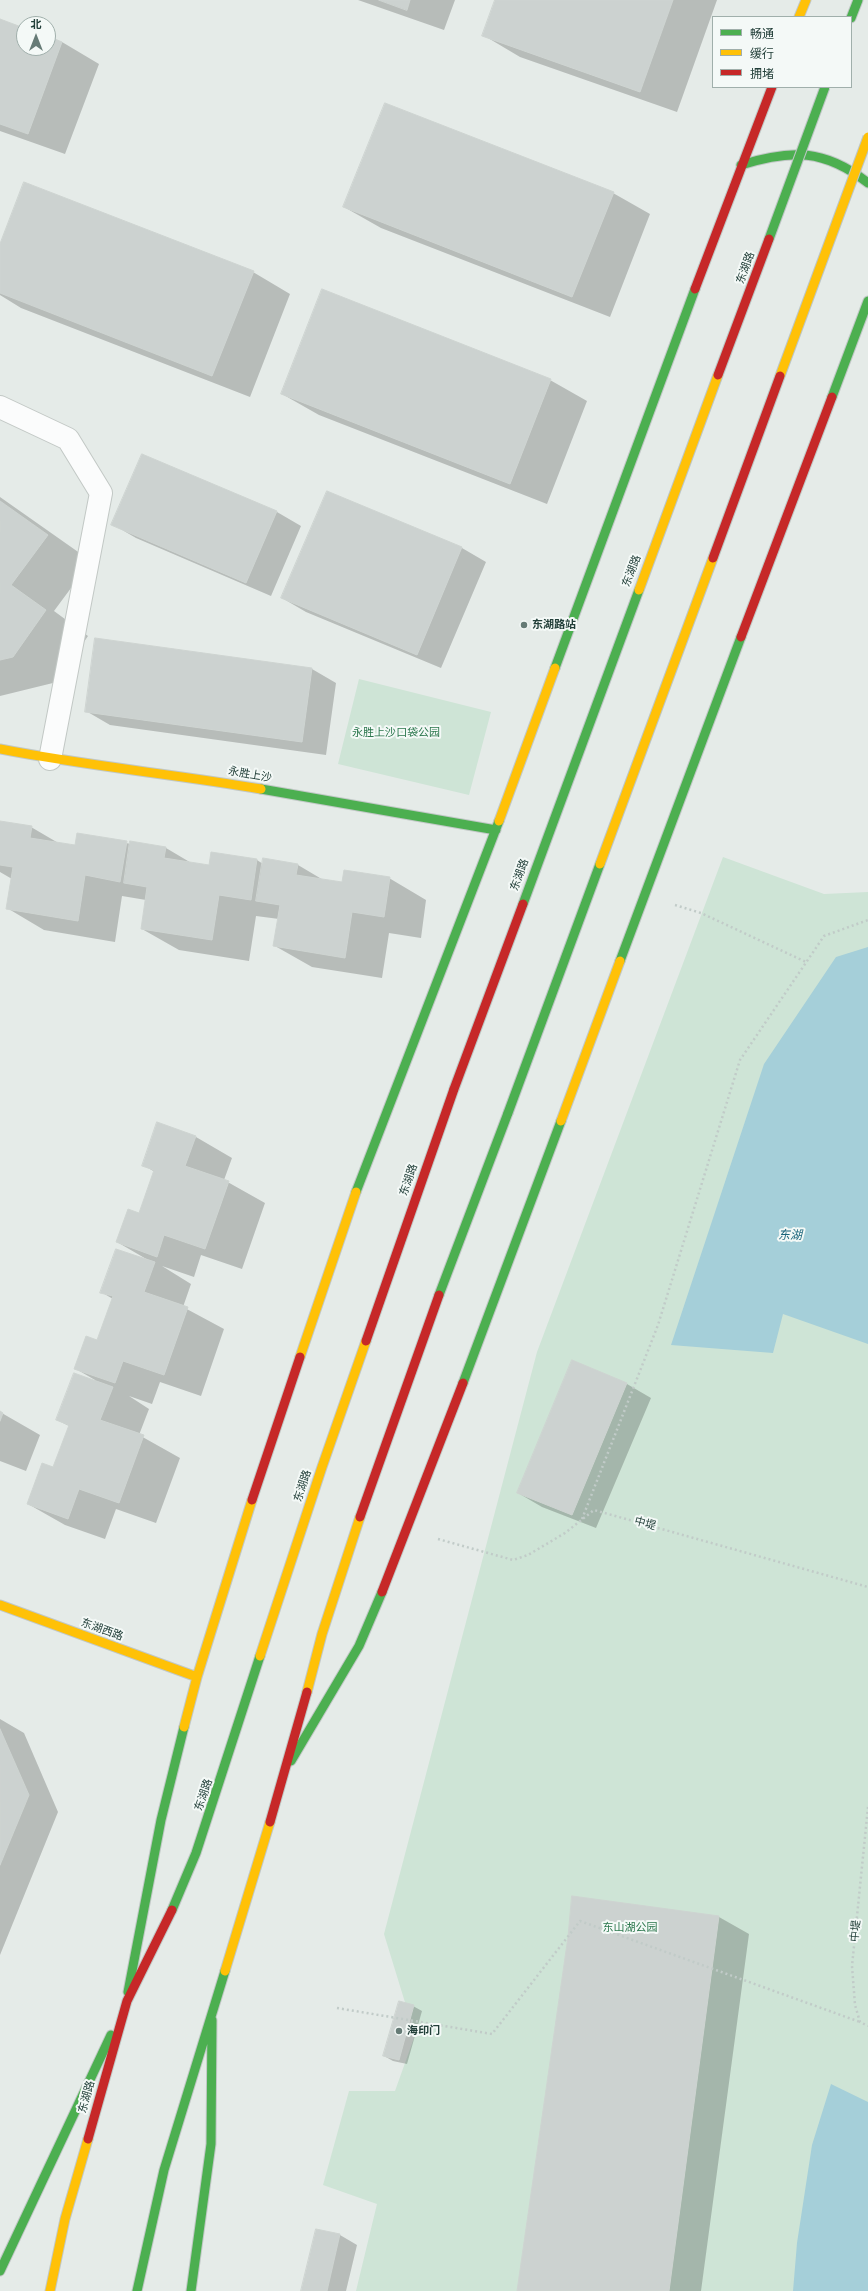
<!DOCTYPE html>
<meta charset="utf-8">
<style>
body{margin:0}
#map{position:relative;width:868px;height:2291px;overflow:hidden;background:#e5ebe8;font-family:"Varela Round","Noto Sans SC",sans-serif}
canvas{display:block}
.legend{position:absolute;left:712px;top:16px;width:140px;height:72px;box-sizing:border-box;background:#f4f9f7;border:1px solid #a0afab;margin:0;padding:5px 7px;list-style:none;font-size:12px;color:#223f39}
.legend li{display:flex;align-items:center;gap:8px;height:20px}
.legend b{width:20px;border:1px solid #a0afab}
.north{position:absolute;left:16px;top:16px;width:40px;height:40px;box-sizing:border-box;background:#f4f9f7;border:1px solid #a0afab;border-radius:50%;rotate:0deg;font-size:11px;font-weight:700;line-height:16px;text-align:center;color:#223f39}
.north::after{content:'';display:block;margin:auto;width:14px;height:18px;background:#667b76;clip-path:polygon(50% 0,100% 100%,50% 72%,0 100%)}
</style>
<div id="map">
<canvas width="868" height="2291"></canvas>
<ul class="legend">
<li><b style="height:5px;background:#4caf50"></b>畅通</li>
<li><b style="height:5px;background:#ffc107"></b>缓行</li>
<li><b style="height:5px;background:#c62828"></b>拥堵</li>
</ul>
<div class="north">北</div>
</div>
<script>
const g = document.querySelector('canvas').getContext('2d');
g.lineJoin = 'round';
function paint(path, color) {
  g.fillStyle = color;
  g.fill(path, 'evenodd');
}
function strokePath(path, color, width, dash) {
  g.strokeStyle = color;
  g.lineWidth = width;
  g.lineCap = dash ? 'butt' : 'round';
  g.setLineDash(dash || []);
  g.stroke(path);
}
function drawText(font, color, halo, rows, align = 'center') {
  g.font = font + ' "Varela Round","Noto Sans SC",sans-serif';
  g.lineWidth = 4;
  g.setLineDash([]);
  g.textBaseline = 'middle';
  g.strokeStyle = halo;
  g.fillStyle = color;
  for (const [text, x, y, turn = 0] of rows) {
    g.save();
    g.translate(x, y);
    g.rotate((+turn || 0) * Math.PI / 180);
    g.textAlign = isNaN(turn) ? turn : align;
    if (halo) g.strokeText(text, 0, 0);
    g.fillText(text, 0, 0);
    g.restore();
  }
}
paint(new Path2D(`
 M359 679 491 712 469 795 338 764Z
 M723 857 824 894 868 892V2291H356L377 2204 323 2185 349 2091H395L415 2035 384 1934 537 1352Z`), '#cee4d6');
paint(new Path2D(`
 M868 947V1344L783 1314 773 1353 671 1345 764 1064 836 957Z
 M831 2084 868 2102V2291H793L797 2243 812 2145Z`), '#a5cfd9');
paint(new Path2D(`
 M358 0H455L444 30Z
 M496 0H717L677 112 520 57 483 35Z
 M0 20 24 29V48H48V38L62 42 99 64 65 154 0 131Z
 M613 193 650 214 610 317 381 228 344 207Z
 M0 247 253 272 290 294 250 397 21 308 0 295Z
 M550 380 587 401 547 504 319 415 282 394Z
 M142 455 277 512 301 526 271 596 136 538 112 524Z
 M0 497 91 561 54 611 88 636 57 682 0 696Z
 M462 548 486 562 441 668 306 612 282 598Z
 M96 639 312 669 336 683 326 755 110 725 86 711Z
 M0 822 31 827 60 844 76 847 78 834 131 844 166 848 193 864 210 866 257 860 263 864 298 865 325 881 342 883 389 878 426 900 421 938 389 933 382 978 312 967 275 946 279 919 256 916 249 961 179 950 142 929 146 900 122 896 115 942 44 930 7 908 12 879 0 872Z
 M196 1137 232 1158 224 1180 265 1203 242 1269 201 1255 194 1277 162 1266 191 1284 183 1307 224 1329 201 1396 160 1382 152 1404 129 1396 149 1409 139 1435 180 1458 156 1523 116 1509 105 1539 65 1525 28 1504 54 1468 69 1426 57 1420 95 1380 76 1369 98 1341 113 1299 101 1292 148 1260 117 1242 140 1214 155 1172 143 1165Z
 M573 1362 627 1384 651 1398 596 1528 542 1507 518 1493Z
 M0 1412 40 1435 26 1471 0 1461Z
 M0 1719 24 1733 58 1812 0 1955Z
 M573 1898 719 1917 749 1934 701 2291H519L569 1937Z
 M413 2006 422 2011 407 2064 393 2061 384 2056Z
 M317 2230 340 2235 357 2245 346 2291H302Z`), '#0003');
const building = new Path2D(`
 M379 0H410L407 10Z
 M495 0H673L640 92 482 36Z
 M0 19 24 28V48H48V36L62 42 28 134 0 124Z
 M385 103 614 192 572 297 343 207Z
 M24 182 254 271 212 376 0 293V244Z
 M322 289 551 379 510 484 281 394Z
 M142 454 277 511 246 583 111 525Z
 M327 491 462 547 417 655 281 598Z
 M0 501 48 535 11 585 46 610 13 657 0 660Z
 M95 638 312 668 302 742 85 712Z
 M0 821 32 826 30 838 75 845 77 833 127 841 120 882 85 875 78 921 6 909 13 867 0 865Z
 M130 841 166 847 164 858 209 865 211 852 257 859 251 900 219 895 212 940 141 929 147 887 124 883Z
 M263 858 298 864 296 875 342 882 344 870 390 877 384 917 352 912 345 958 273 946 280 905 256 901Z
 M157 1122 196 1136 185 1166 229 1181 205 1249 164 1235 157 1257 116 1242 128 1209 139 1213 154 1170 142 1166Z
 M116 1249 155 1262 144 1292 188 1307 164 1375 123 1361 115 1383 74 1369 86 1336 97 1340 113 1296 100 1293Z
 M572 1360 627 1383 572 1515 517 1493Z
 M74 1373 113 1387 100 1420 144 1435 119 1503 79 1489 68 1519 27 1504 42 1463 53 1467 69 1425 56 1420Z
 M0 1411 3 1413 0 1421Z
 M0 1729 29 1795 0 1865Z
 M572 1896 719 1916 669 2291H517L568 1937Z
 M399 2001 414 2005 399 2060 383 2056Z
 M316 2229 340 2234 327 2291H301Z`);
paint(building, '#ccd2d0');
strokePath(building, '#ced4d1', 1);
const street = new Path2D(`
 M0 407 68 439 101 493 50 759`);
const fast = new Path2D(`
 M851 18 858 0
 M741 165C791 149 825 149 868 183
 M832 397 868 301
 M555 668 695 289
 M261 789 496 830
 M620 961 741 637
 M356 1192 499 821
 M439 1295 508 1113
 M463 1383 561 1121
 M291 1761 359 1646 382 1592
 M172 1910 196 1853 260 1656
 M128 1992 161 1820 184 1727
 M0 2271 111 2035
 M137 2291 164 2170 225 1971
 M191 2291 211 2144 212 2020`);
const slow = new Path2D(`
 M799 17 806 0
 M0 749C86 766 174 774 261 789
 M499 821 555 668
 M561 1121 620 961
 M300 1357 356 1192
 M0 1605 197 1677
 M260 1656 322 1467 366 1341
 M307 1692 322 1634 360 1517
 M184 1727 197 1677 252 1500
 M225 1971 270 1822
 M50 2291 65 2219 88 2139`);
const jam = new Path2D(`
 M695 289 772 87
 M741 637 832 397
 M366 1341 454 1089
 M252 1500 300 1357
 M360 1517 439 1295
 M382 1592 463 1383
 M270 1822 307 1692
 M88 2139 127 2001 172 1910`);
strokePath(street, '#c2c8c5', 24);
strokePath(fast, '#c1c8c6', 11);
strokePath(slow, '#c1c8c6', 11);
strokePath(jam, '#c1c8c6', 11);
strokePath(new Path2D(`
 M675 905 701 913 806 962
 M582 1519 658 1325 740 1060 824 936 868 920
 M438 1539 513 1560 528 1555 565 1533 594 1510 868 1587
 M868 1807 852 1966 855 2005 860 2022 868 2026
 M337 2008 492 2034 580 1921 860 2022`), '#c1cbc8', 2.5, [2, 3]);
strokePath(street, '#fbfcfc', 22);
strokePath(fast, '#4caf50', 9);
strokePath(slow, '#ffc107', 9);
strokePath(jam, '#c62828', 9);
const fastBridge = new Path2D(`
 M769 239 825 87
 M523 904 639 590
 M508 1113 600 864`);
const slowBridge = new Path2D(`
 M780 376 868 137
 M639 590 718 375
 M600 864 713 558`);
const jamBridge = new Path2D(`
 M718 375 769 239
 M713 558 780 376
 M454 1089 523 904`);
strokePath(fastBridge, '#bdc6c4', 11, []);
strokePath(slowBridge, '#bdc6c4', 11, []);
strokePath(jamBridge, '#bdc6c4', 11, []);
strokePath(fastBridge, '#4caf50', 9);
strokePath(slowBridge, '#ffc107', 9);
strokePath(jamBridge, '#c62828', 9);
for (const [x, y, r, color] of [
 [524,625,4,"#667b76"],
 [399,2031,4,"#667b76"]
]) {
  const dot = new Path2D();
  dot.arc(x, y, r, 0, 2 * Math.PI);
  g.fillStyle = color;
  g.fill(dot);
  strokePath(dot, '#f4f9f7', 1.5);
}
drawText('11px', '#223f39', '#f4f9f7', [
 ["东湖路",746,268,-70],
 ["东湖路",632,571,-69],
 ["永胜上沙",250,775,10],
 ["东湖路",520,875,-70],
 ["东湖路",409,1180,-71],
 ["东湖路",303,1486,-72],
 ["中堤",645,1524,15],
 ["东湖西路",102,1630,20],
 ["东湖路",204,1795,-71],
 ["中堤",856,1931,-84],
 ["东湖路",87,2097,-74]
]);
drawText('bold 11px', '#223f39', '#f4f9f7', [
 ["东湖路站",532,625],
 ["海印门",407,2031]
], 'left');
drawText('11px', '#2b774d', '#f4f9f7', [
 ["永胜上沙口袋公园",396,733],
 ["东山湖公园",630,1928]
]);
drawText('italic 12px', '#1b667c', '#f4f9f7', [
 ["东湖",790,1236]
]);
</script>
